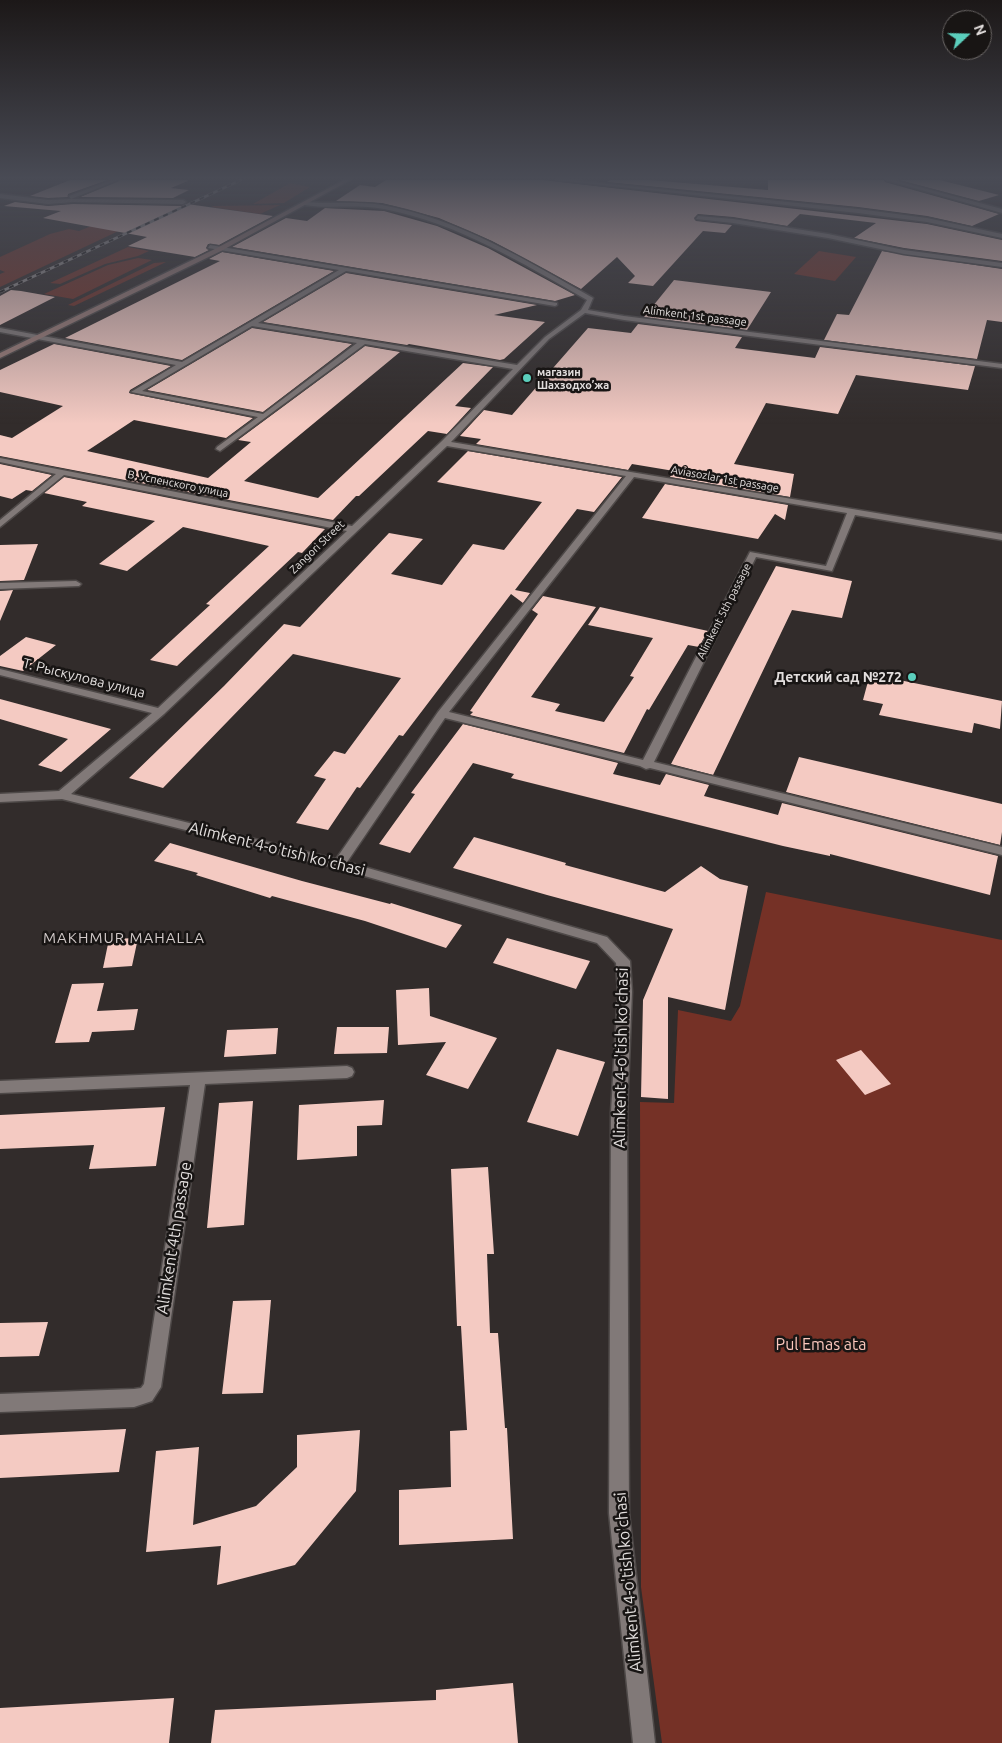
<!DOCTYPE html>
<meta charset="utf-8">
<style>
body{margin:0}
#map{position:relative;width:1002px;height:1743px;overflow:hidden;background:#322c2b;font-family:Ubuntu,sans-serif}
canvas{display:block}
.north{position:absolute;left:942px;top:10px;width:50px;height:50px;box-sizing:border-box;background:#181514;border:1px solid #696564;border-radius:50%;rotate:69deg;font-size:14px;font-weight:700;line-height:20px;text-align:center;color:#e2dedd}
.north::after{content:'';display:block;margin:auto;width:18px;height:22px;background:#5bcebc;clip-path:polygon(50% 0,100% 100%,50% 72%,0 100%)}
</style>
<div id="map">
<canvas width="1002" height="1743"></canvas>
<div class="north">N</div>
</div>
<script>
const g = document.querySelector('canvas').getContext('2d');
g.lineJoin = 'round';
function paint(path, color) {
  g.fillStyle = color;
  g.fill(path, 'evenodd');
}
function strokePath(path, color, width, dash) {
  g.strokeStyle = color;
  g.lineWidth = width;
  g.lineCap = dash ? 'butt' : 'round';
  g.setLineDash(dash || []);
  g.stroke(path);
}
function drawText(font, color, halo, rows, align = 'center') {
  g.font = font + ' Ubuntu,sans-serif';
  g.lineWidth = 5;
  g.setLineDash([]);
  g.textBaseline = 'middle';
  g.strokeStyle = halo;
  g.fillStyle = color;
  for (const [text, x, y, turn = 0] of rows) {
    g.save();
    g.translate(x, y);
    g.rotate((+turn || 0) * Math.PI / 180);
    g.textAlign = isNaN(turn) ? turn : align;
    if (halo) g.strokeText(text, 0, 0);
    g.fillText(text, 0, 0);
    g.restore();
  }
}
paint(new Path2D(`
 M290 183 310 187 284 203 253 204Z
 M280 205 260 214 211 207 214 206Z
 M99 223 127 227 0 287V274L5 272 0 270V257L50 234 69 229 79 231Z
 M128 247 149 251 138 256 105 264 60 284 50 283Z
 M819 251 856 257 835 281 794 274Z
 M138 258 152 260 73 299 44 294 108 265Z
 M166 262 74 306 68 305 154 263Z
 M766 892 1002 940V1743H662L641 1587 640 1102 674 1103 678 1010 731 1021 740 1006Z`), '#753126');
paint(new Path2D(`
 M70 180H108L68 194V197L48 198 30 196Z
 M120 180H187L188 181 171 188 189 190 173 198 80 197Z
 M386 180H543L927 224 1002 240V261L904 248 854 238 876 223 800 214 787 226 733 217 698 214 694 218 696 221 732 225 725 233 703 231 653 286 628 283 635 276 617 257 581 289 492 241 439 218 382 203 336 201 360 185 375 187Z
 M610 180H650L768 190V180H884L885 182 999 214 972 226 927 216 858 207 607 182Z
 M899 180H940L999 195 979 201Z
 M15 202 48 206 73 204 183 206 187 204 273 216 219 245 208 244 206 248 209 250 195 257 128 246 147 237 43 218 61 211 4 206Z
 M325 208 384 211 437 226 488 248 575 295 555 301 232 247 286 218 307 221Z
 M882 251 1002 269V322L987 320 977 359 824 340 837 314 849 315Z
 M222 252 334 271 182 360 65 338 220 261 209 259Z
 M346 273 537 305 494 315 545 322 504 359 500 360 409 344 407 345 263 322Z
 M674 280 771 292 747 330 644 317Z
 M11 290 21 291 55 297 0 325V296Z
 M638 324 742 337 735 348 815 358 820 347 975 366 968 390 856 375 838 414 766 403 734 464 794 474 790 497 670 477 674 471 632 464 628 470 476 444 481 439 460 436 484 410 512 415 588 328 631 333Z
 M252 328 352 344 263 412 147 390Z
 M54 344 171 366 130 390 129 393 253 418 226 438 134 420 87 451 208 478 251 442 238 440 365 346 400 352 244 481 318 498 463 363 493 367 455 406 471 408 447 434 428 431 359 496H356L333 520 0 456V435L12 438 63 406 0 392V370Z
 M468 451 622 477 594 512 577 509 515 590 530 593 523 603 511 594 403 736 399 735 360 788 357 787 328 830 296 823 326 779 314 776 334 751 345 754 401 678 293 654 163 788 129 778 224 686 284 624 300 627 389 533 423 539 391 574 442 585 473 544 504 550 542 502 437 482Z
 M0 464 52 475 32 491 26 490 12 499 0 496Z
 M64 477 325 529 302 553 298 552 177 666 150 660 210 605 206 604 269 546 183 527 127 571 99 564 155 521 82 506 87 502 44 493Z
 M665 484 788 505 785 520 775 514 758 539 642 518Z
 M38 544 24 580 0 581V545Z
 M776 566 852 581 842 618 792 610 713 775 671 764Z
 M13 590 0 621V591Z
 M543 596 596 607 531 697 560 704 555 711 604 722 634 677 630 676 653 638 588 625 600 607 708 631 699 647 688 645 649 710 647 709 624 753 470 715 473 712 470 711 538 614 532 610Z
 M26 637 56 645 23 671 0 666V656Z
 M870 674 1002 701 1000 729 974 723 972 733 879 715 883 704 863 700Z
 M0 699 111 729 61 772 38 765 68 739 0 719Z
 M463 724 618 763 613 774 660 785 666 774 709 785 704 796 755 809 778 815 782 803 998 856 990 895 830 854V856L783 846 511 778 514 774 473 763 410 853 379 844 415 794 411 793Z
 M799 757 1002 804V832L1000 845 786 792Z
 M474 837 566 863 565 865 665 892 701 866 720 879 748 886 725 1010 668 997V1099L641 1097 643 1000 673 929 547 895 453 868Z
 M170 843 302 881 390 904 391 903 462 925 446 948 365 921 272 896 270 898 196 875 198 873 154 861Z
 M138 938 132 966 103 968 109 939Z
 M507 938 590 961 576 989 493 963Z
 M104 983 97 1011 138 1009 134 1030 92 1032 89 1042 55 1043 72 984Z
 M429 988 430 1016 497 1038 468 1089 426 1075 446 1042 398 1045 396 990Z
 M337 1027H389L387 1053 334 1054Z
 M278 1028 276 1054 224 1057 227 1030Z
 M557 1049 605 1062 578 1136 527 1122Z
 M861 1050 891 1084 865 1095 836 1060Z
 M384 1100 382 1125 357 1126V1156L297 1160 299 1105Z
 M253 1101 244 1225 207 1228 219 1103Z
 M165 1107 156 1166 89 1169 94 1145 0 1149V1115Z
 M488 1167 494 1254H487L490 1333H498L505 1428H507L513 1539 399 1545V1490L451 1487 450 1431 467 1430 461 1326H457L451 1169Z
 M271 1300 263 1393 222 1394 233 1301Z
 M48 1322 39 1356 0 1357V1323Z
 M126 1429 119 1472 0 1478V1435Z
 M360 1430 356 1491 295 1565 217 1585 221 1546 146 1552 156 1451 199 1447 193 1525 256 1506 297 1467V1435Z
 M513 1683 518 1743H211L215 1710 436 1700V1690Z
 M174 1698 169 1743H0V1708Z`), '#f4cac2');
const minor = new Path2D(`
 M112 180H118L71 199 183 200 186 202 183 204 73 202 48 204 0 198V194L48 200 71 199 69 196Z
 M556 180H569L858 209 927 218 1002 234V238L927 222 858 213Z
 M886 180H893L1002 209V213Z
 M306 202C331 204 357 201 382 205 459 219 526 260 593 298L588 310 624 316 1002 364V368L624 320 585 313 549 339 451 442 1002 534V540L855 515 832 571 756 557 654 762 1002 847V855L650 768 646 769 640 766 445 718 347 862 607 937 630 961 632 992 627 1112 629 1513 655 1743H633L609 1513 611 1112 618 992 616 963 597 943 337 868 62 799 0 802V794L59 791 152 713 0 675V669L158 708 347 531 64 475 0 527V520L56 474 0 462V458L352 526 442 441 513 369 365 344 220 451 216 449 217 447 258 417 131 392 176 365 0 332V328L182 362 339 270 208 248 210 245 557 303V305L555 306 346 271 258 323 517 365 545 337 581 310 587 300C522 263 458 223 384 209 357 204 330 209 304 205ZM252 326 357 343 263 414 142 391ZM447 446 626 476 438 712 336 859 71 794 164 714ZM634 477 847 513 826 566 750 552 643 760 449 712Z
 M698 216 733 219 828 234 904 250 1002 263V267L904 254 828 238 733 223 696 219Z
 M76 581 81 584 79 586 0 589V583Z
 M347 1066 352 1068 354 1072 352 1076 347 1078 205 1084 161 1387 152 1401 134 1407 0 1412V1394L134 1389 141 1388 144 1384 190 1085 0 1093V1081Z`);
const secondary = new Path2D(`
 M344 180H350L221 251 0 358V353L217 248Z`);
strokePath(minor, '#4e4948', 3);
strokePath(secondary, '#4e4948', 3);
paint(minor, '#817978');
paint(secondary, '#9b7c77');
const rail = new Path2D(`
 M0 292 241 180`);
strokePath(rail, '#95908f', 2.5);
strokePath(rail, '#181514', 2, [5]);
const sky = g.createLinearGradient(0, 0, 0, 424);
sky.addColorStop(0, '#1c1818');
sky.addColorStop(0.42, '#494b55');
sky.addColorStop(1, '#494b5500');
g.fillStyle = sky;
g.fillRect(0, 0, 1002, 424);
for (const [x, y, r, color] of [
 [527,378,5,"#5bcebc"],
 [912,677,5,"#5bcebc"]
]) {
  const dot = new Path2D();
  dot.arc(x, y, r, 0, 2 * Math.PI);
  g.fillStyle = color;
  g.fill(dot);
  strokePath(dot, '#181514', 2);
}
drawText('11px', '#e2dedd', '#181514', [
 ["Alimkent 1st passage",695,316,7],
 ["Aviasozlar 1st passage",725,479,10],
 ["В. Успенского улица",178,484,11],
 ["Zangori Street",317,547,-44],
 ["Alimkent 5th passage",724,611,-63]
]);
drawText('bold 11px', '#e2dedd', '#181514', [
 ["магазин",537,372],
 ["Шахзодхо’жа",537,385]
], 'left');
drawText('bold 14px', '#e2dedd', '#181514', [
 ["Детский сад №272",902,677]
], 'right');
drawText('14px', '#e2dedd', '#181514', [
 ["Т. Рыскулова улица",84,678,14]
]);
g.letterSpacing = '1px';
drawText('15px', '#d2cac9', '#181514', [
 ["MAKHMUR MAHALLA",124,938]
]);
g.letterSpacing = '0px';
drawText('16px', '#e2dedd', '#181514', [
 ["Alimkent 4-o'tish ko'chasi",277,849,14],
 ["Alimkent 4-o'tish ko'chasi",621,1058,-89],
 ["Alimkent 4th passage",174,1238,-81],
 ["Alimkent 4-o'tish ko'chasi",628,1582,-95]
]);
drawText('16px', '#fcc8bd', '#181514', [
 ["Pul Emas ata",821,1345]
]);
</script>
